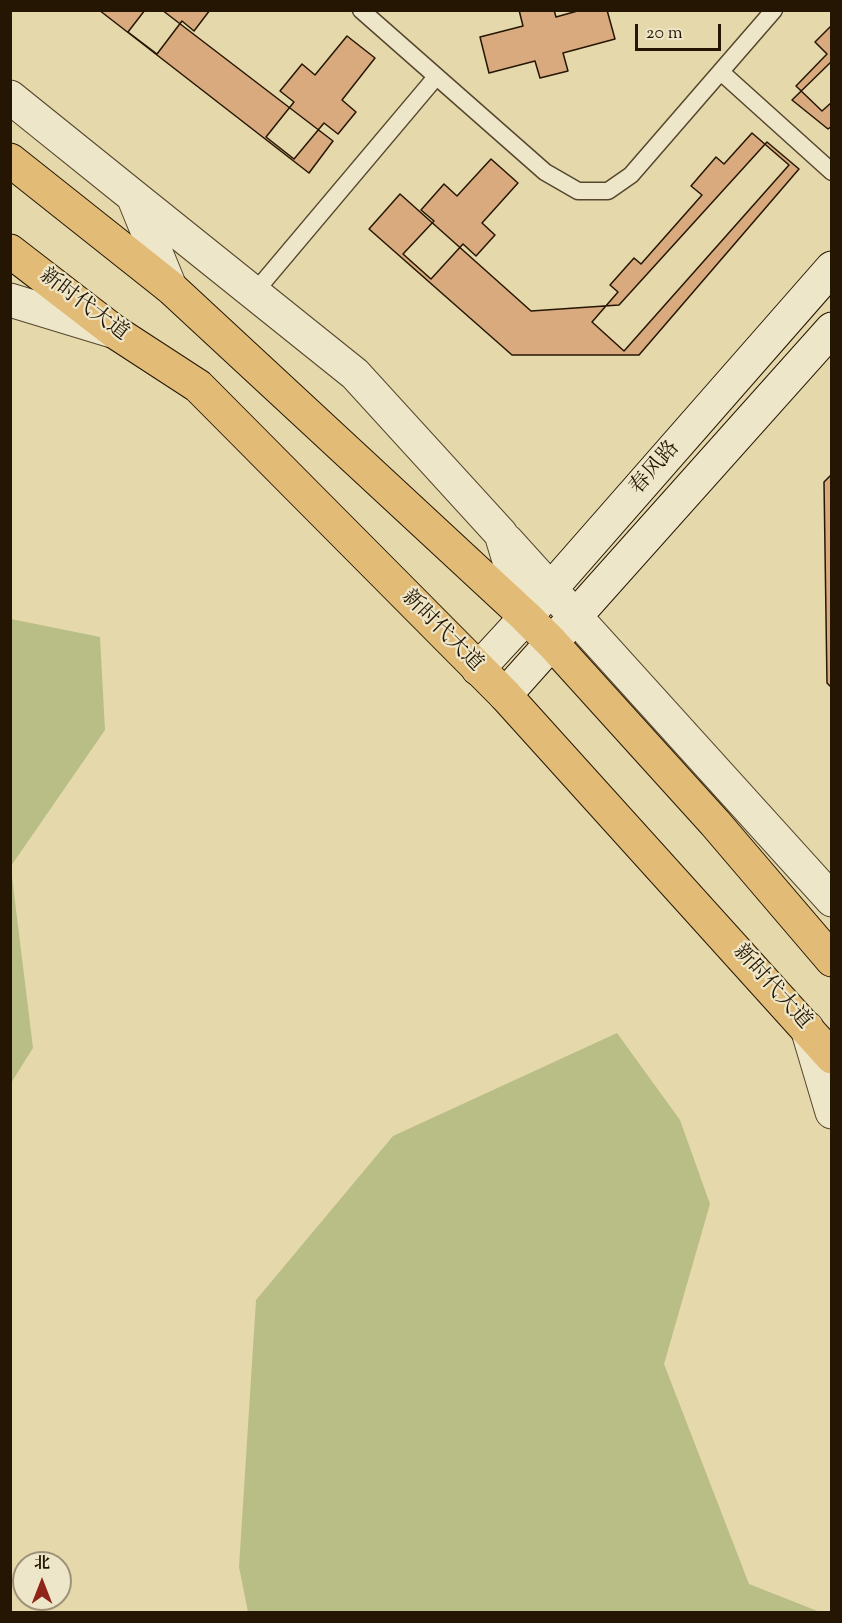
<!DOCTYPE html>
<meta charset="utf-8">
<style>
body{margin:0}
#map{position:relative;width:842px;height:1623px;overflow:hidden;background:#e5d8ab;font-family:"Sorts Mill Goudy","Noto Serif SC",serif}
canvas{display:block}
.frame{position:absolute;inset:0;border:12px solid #251603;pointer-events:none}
.north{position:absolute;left:12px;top:1551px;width:60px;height:60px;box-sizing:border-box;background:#eee6c8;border:2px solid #9e9379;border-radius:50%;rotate:0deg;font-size:16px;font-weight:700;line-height:24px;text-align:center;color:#251603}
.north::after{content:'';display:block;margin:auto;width:21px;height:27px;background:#8f2418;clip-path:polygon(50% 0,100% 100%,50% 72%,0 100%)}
.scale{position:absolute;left:635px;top:24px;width:86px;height:27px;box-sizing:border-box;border:3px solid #251603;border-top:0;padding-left:8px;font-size:18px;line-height:21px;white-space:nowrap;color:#251603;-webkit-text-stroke:4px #eee6c8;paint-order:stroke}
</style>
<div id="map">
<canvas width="842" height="1623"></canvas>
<div class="frame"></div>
<div class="north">北</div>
<div class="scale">20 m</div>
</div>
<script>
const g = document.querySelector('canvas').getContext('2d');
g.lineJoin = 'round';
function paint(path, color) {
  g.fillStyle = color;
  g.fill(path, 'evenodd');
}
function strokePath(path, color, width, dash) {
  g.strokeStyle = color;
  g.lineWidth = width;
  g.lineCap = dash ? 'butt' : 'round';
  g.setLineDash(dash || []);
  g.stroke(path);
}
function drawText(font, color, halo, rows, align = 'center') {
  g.font = font + ' "Sorts Mill Goudy","Noto Serif SC",serif';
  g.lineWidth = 4.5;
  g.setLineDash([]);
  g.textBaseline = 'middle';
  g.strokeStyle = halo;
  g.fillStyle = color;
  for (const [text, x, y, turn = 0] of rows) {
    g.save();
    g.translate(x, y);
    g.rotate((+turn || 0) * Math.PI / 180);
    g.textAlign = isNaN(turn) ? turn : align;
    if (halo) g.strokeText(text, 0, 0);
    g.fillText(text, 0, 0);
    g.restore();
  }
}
paint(new Path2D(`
 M11 619 100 637 105 730 11 866Z
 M11 869 33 1048 11 1083H10Z
 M617 1033 680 1120 710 1204 664 1364 749 1584 820 1612H248L239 1567 256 1300 393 1136Z`), '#b9be86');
const building = new Path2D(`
 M99 10H162L333 141 309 173Z
 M145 10H210L194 31 182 21 157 54 128 32Z
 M519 10H554L556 17 581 10H607L615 39 563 53 568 71 540 78 535 61 489 73 480 37 523 26Z
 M832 25V102L822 111 796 86 827 54 815 42Z
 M347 36 375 58 342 100 356 112 338 134 324 123 294 159 266 137 294 102 280 91 302 64 315 75Z
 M832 61V126L828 129 792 100Z
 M752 133 789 165 624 351 592 322 618 292 610 285 634 258 641 264 702 195 691 186 716 157 724 164Z
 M767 142 799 169 639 355H512L369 229 400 194 531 311 619 305Z
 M491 159 518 183 482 223 495 235 476 256 463 244 431 279 403 254 434 221 421 210 444 184 457 196Z
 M832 474V688L827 683 824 482Z`);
paint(building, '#d9aa7e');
strokePath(building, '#251603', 1.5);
const service = new Path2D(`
 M361 10 545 172 578 191H608L631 175 774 10
 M721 72 832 172
 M254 293 436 77`);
const tertiary = new Path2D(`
 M10 97 133 196 170 287
 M133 196 355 374 501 534 526 617
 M10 300 112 331
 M507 541 832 900
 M807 1028 832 1112`);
const secondary = new Path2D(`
 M478 669 526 617 832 268
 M505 695 832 329`);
const primary = new Path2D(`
 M10 160 170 287 526 617 552 643 715 823 832 960
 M10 251 115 332 198 386 505 695 832 1057`);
strokePath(service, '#55462d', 19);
strokePath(tertiary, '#55462d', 35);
strokePath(secondary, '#251603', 35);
strokePath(primary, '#251603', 35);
strokePath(service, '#eee6c8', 16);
strokePath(tertiary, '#eee6c8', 33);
strokePath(secondary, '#eee6c8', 33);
strokePath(primary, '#e2bc76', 33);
drawText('21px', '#251603', '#eee6c8', [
 ["新时代大道",83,306,37],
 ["春风路",656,469,-49],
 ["新时代大道",441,632,45],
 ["新时代大道",771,988,48]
]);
</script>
